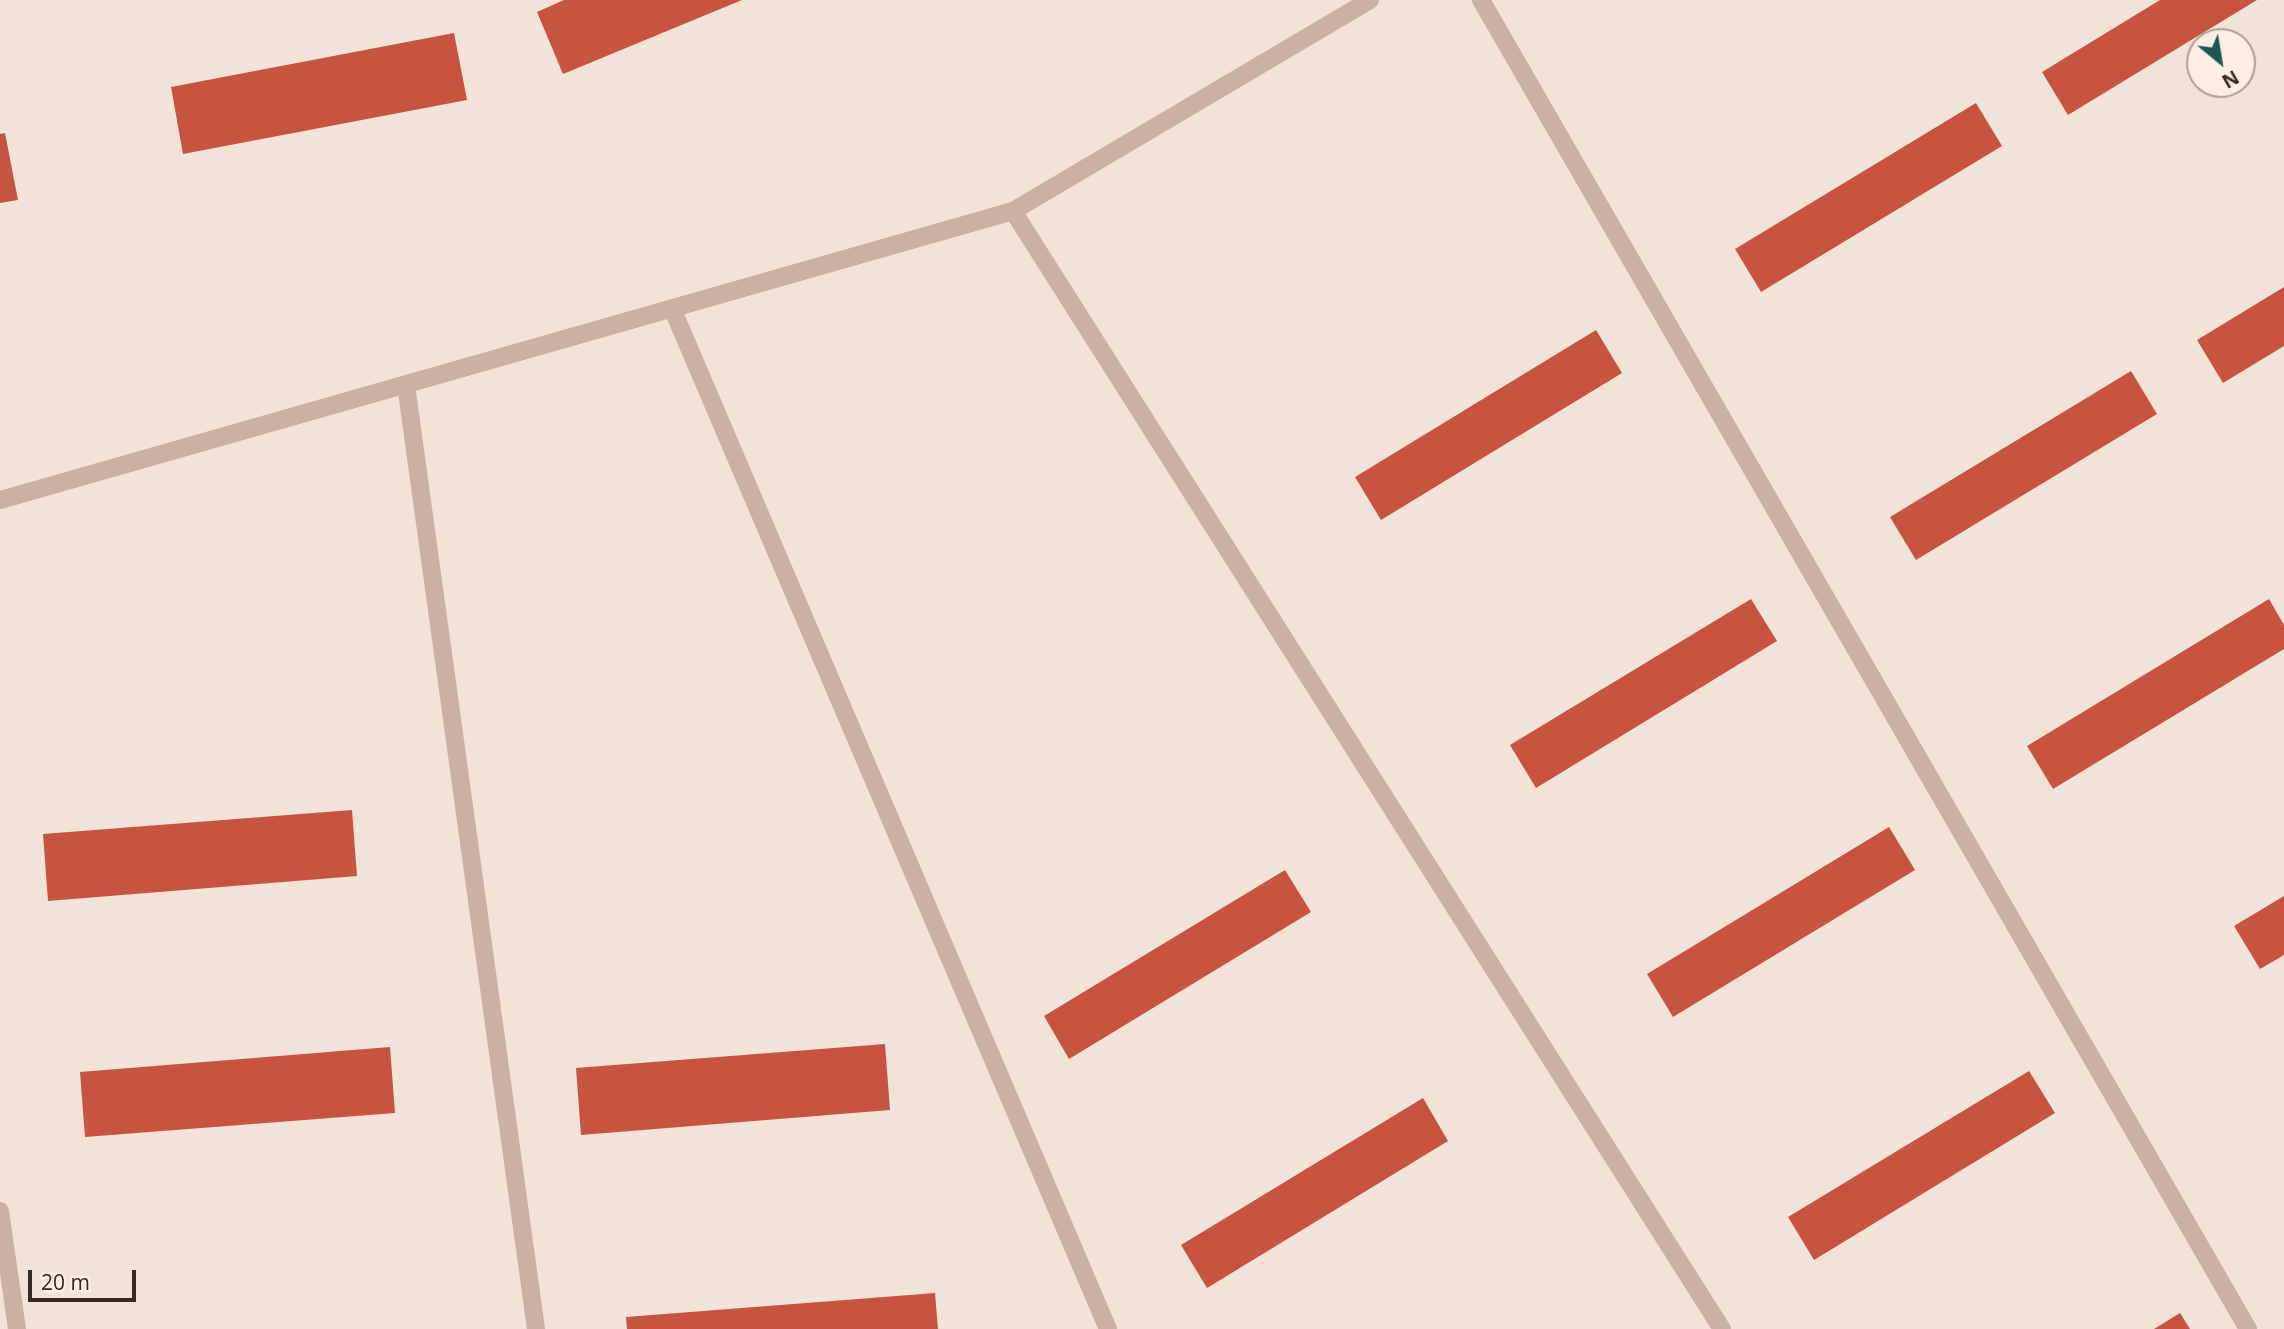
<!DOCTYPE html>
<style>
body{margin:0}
#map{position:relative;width:2284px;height:1329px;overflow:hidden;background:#f1e3d8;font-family:"Open Sans",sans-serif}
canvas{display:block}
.north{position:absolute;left:2186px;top:28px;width:70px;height:70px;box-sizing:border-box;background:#f9ede4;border:2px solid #aa9f98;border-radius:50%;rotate:150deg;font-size:19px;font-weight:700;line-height:28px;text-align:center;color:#342926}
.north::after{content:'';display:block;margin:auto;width:24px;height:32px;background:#1c5553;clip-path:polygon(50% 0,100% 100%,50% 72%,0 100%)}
.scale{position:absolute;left:28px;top:1270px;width:108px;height:32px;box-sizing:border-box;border:4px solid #342926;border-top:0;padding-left:9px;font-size:21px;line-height:24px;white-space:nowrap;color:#342926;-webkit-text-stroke:5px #f9ede4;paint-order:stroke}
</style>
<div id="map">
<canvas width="2284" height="1329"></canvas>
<div class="north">N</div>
<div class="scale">20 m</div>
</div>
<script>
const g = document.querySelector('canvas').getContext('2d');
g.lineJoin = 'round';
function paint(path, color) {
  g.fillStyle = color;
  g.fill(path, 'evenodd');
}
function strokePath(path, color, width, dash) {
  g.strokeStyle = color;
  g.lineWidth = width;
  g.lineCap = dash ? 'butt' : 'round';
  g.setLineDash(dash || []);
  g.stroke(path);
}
paint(new Path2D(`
 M564 0H742L563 74 537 12Z
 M2160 0H2257L2068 115 2042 72Z
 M454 33 467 100 183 154 171 87Z
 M1976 103 2002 146 1761 292 1735 249Z
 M5 133 18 200 0 203V134Z
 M2284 287V346L2223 383 2197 340Z
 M1596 330 1622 373 1381 520 1355 477Z
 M2131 371 2157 414 1916 560 1890 517Z
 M1751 599 1777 641 1536 788 1510 745Z
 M2269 599 2284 625V649L2053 789 2027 746Z
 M352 810 357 876 48 901 43 834Z
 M1889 827 1915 870 1673 1017 1647 974Z
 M1285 870 1311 912 1069 1059 1044 1016Z
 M2284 896V955L2260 969 2234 926Z
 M885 1044 890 1110 581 1135 576 1068Z
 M390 1047 395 1113 85 1137 80 1072Z
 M2029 1071 2055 1113 1814 1260 1788 1217Z
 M1423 1098 1448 1141 1207 1288 1181 1245Z
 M935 1293 938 1329H627L626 1317Z
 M2180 1313 2190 1329H2154Z`), '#c65441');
strokePath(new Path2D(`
 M1481 0 2248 1329
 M1013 211 1722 1329
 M672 308 1108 1329
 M406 385 536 1329
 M0 500 1013 211 1370 0
 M0 1211 17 1329`), '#c9b1a4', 18);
</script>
